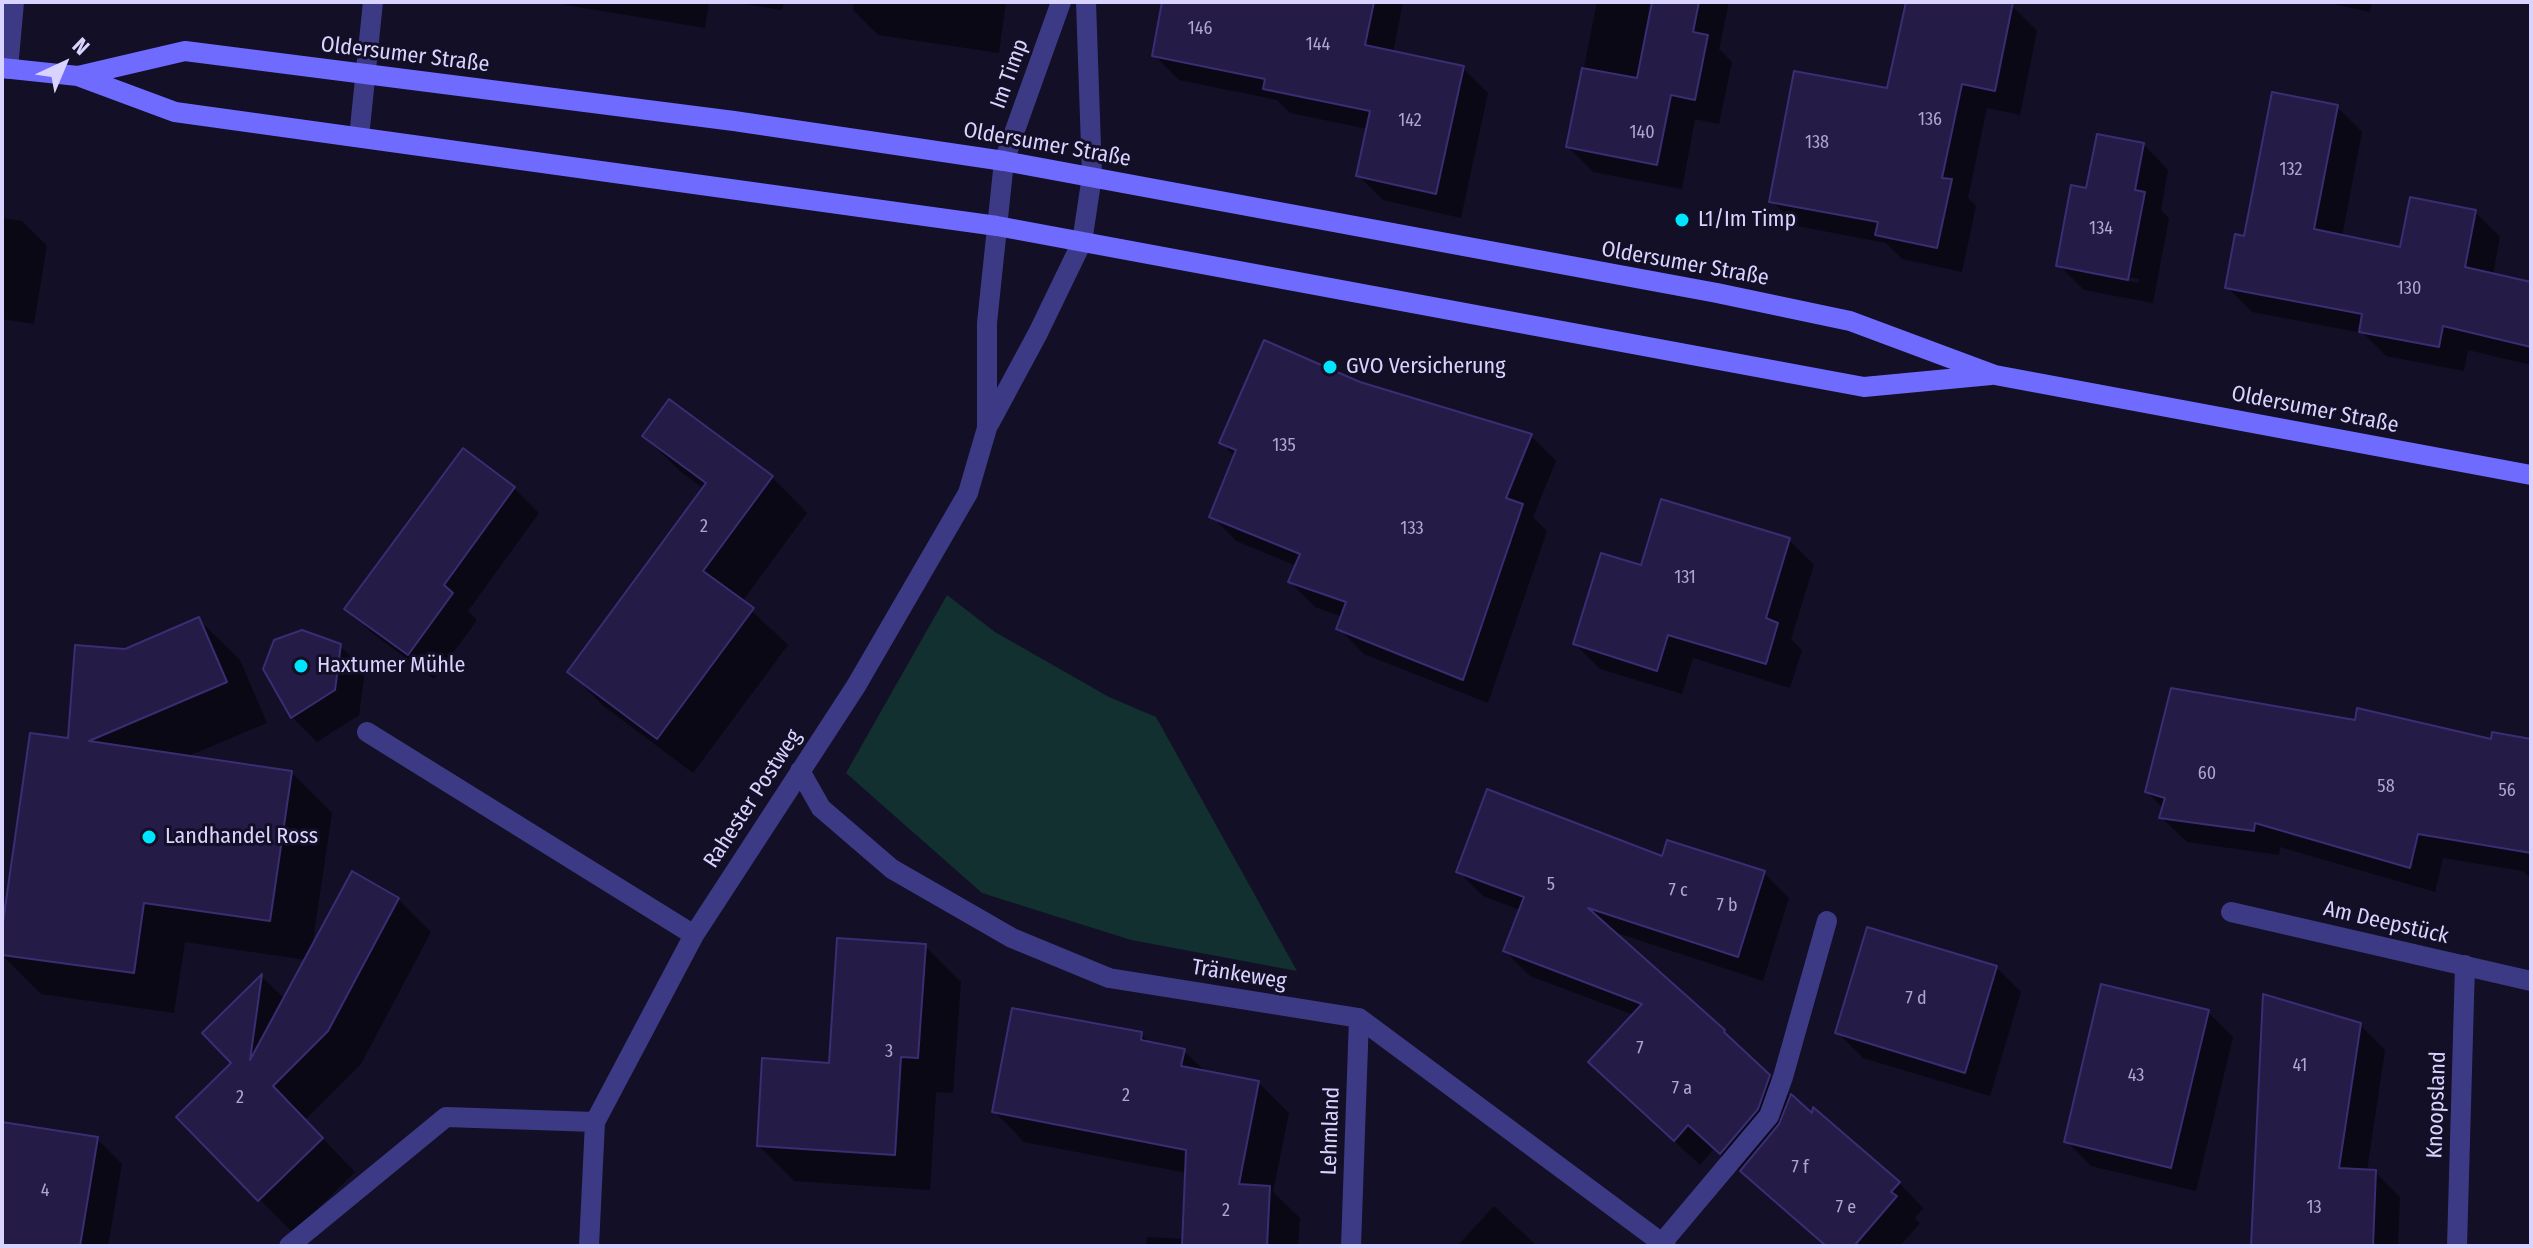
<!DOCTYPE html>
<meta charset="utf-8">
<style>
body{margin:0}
#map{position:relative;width:2533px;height:1248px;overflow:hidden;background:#130f26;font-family:"Fira Sans Condensed",sans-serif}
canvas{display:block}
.frame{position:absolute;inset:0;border:4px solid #d9d4ff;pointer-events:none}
.north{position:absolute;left:24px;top:24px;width:80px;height:80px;-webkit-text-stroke:6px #130f26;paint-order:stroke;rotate:44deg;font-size:22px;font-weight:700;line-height:32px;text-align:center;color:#d9d4ff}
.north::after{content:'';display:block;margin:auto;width:28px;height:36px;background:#d9d4ff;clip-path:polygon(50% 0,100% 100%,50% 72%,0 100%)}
</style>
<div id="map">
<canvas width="2533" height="1248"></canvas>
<div class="frame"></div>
<div class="north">N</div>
</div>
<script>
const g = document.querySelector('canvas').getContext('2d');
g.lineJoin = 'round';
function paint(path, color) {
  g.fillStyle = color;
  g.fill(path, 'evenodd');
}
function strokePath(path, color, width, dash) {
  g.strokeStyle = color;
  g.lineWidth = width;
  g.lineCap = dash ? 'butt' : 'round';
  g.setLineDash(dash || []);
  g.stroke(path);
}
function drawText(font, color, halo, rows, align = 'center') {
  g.font = font + ' "Fira Sans Condensed",sans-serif';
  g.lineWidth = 6;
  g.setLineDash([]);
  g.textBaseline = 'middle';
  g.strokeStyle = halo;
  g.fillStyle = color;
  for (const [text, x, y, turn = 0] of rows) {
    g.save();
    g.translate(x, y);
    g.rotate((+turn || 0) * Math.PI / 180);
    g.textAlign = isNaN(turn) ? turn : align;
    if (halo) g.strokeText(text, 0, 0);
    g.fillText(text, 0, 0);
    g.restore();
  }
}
paint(new Path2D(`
 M947 595 995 632 1109 697 1156 717 1297 971 1131 940 982 893 846 773Z`), '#12302f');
paint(new Path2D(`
 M562 2H709L705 28 565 5Z
 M731 2H784L782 10Z
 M854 2H1006L999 53 878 35 853 10Z
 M1164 2H1403L1393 53 1463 68 1488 93 1461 218 1383 200 1358 175 1368 129 1290 113 1277 100 1179 80 1154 55Z
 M1597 2H1729L1719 49 1732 62 1719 124 1695 119 1682 189 1593 172 1568 147Z
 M1921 2H1995L2012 6 2037 31 2020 115 1987 108 1968 198 1976 206 1962 272 1902 259 1886 243 1797 226 1772 201 1888 91Z
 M2324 2H2372L2370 12Z
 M2337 107 2362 132 2342 237 2402 249 2475 212 2500 237 2493 275 2531 284V365L2468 350 2464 371 2386 356 2363 333 2252 312 2227 287 2245 238Z
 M2143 144 2168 170 2161 210 2169 218 2153 303 2084 290 2059 265 2088 190ZM2084 269 2139 279 2138 283 2084 273Z
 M2 218 22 221 47 246 34 324 2 319Z
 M1359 383 1531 436 1556 461 1533 517 1547 531 1488 703 1364 654 1339 629 1343 617 1315 607 1290 582 1297 566 1236 541 1212 516 1235 457 1221 442Z
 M644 436 772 477 807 513 742 602 788 645 693 773 605 707 569 672 704 489 680 471Z
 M464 451 514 488 539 513 468 611 477 620 434 679 372 633 347 609Z
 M1789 540 1814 565 1791 639 1802 650 1790 688 1693 658 1682 694 1600 669 1575 644 1642 568Z
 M199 620 240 660 267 723 186 757 291 772 332 813 312 947 398 899 431 932 361 1064 305 1120 355 1172 293 1233 179 1117 234 1063 205 1034 262 977 285 999 306 960 185 942 174 1013 41 994 2 955V943L70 740 125 651Z
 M340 646 365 671 359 715 317 742 292 717Z
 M2357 722 2493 741H2531V880L2523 871 2443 858 2435 892 2280 847 2279 855 2187 842 2162 818 2164 809 2147 792Z
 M1663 859 1764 873 1789 898 1763 981 1611 931 1724 1032 1791 1098 1899 1183 1923 1208 1915 1218 1920 1223 1900 1246H1826L1714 1149 1700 1165 1616 1087 1634 1015 1530 976 1505 951 1520 910 1483 896 1458 871Z
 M925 946 961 982 953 1093 936 1092 930 1190 794 1181 759 1146 830 1065Z
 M1996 967 2021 992 1990 1096 1863 1058 1838 1033Z
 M2208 1012 2233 1037 2196 1191 2091 1166 2066 1141Z
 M2360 1025 2385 1050 2367 1171 2375 1172 2400 1197 2398 1246H2253Z
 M1141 1034 1151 1044 1184 1051 1206 1072 1258 1082 1289 1113 1273 1192 1300 1218 1298 1246H1146L1147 1237 1184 1239 1187 1173 1024 1142 994 1111Z
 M2 1124 97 1139 122 1164 108 1246H2Z
 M1494 1206 1537 1246H1457Z`), '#0007');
const building = new Path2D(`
 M1162 2H1374L1365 45 1464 66 1436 194 1356 176 1370 111 1263 89 1265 79 1152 56Z
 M1652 2H1699L1693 32 1708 35 1695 100 1671 95 1657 165 1566 147 1582 68 1637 78Z
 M1906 2H2013L1995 91 1962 84 1942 178 1952 179 1937 248 1875 235 1878 222 1769 202 1794 71 1887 88Z
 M2272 92 2338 105 2314 229 2400 247 2410 197 2476 210 2465 267 2531 282V347L2443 326 2439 347 2359 332 2362 314 2225 288 2235 234 2244 236Z
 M2097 134 2144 143 2135 190 2145 192 2128 280 2056 266 2071 185 2086 188Z
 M1264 340 1360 382 1532 434 1506 498 1523 504 1463 680 1336 629 1346 602 1288 582 1300 554 1209 517 1236 450 1219 443Z
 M669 399 773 476 703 571 754 608 657 739 567 672 706 483 642 436Z
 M463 448 515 487 444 585 453 593 408 655 344 609Z
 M1661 499 1790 538 1766 618 1778 623 1766 664 1668 635 1657 671 1573 644 1601 553 1641 565Z
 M199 617 227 682 89 741 292 771 270 921 144 903 134 973 2 955V929L30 733 68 738 75 645 125 649Z
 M302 630 341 644 335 690 291 718 263 669 274 640Z
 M2171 688 2355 720 2357 708 2491 739 2492 732 2531 739V853L2418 834 2410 868 2255 823 2254 831 2159 818 2165 798 2145 792Z
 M1487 789 1662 856 1667 840 1765 871 1738 957 1588 908 1725 1030 1724 1032 1770 1075 1758 1109 1720 1154 1688 1125 1674 1141 1588 1062 1642 1004 1503 951 1524 897 1456 872Z
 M352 871 399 898 328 1031 273 1086 323 1138 258 1201 176 1117 231 1063 202 1033 262 974 250 1060Z
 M1867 927 1997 966 1965 1073 1835 1033Z
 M837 938 926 944 918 1058 901 1057 895 1155 757 1146 762 1058 829 1063Z
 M2101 984 2209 1010 2171 1168 2064 1142Z
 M2263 994 2361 1023 2339 1168 2376 1170 2373 1246H2251Z
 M1012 1008 1142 1032 1141 1040 1185 1049 1181 1066 1259 1081 1239 1184 1270 1186 1267 1246H1182L1186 1150 992 1112Z
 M1791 1094 1812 1113 1813 1107 1900 1182 1891 1192 1897 1196 1854 1246H1826L1740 1171 1779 1124Z
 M2 1122 98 1137 80 1246H2Z`);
paint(building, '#241b47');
strokePath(building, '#3b2d73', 2);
strokePath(new Path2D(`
 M359 137 373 2
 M1662 1243 1769 1116 1783 1077 1827 921`), '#3d3a85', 20);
strokePath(new Path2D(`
 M8 69 14 2
 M989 424 1038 333 1082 242 1092 176 1086 2
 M367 732 694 935
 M800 771 821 808 892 869 1012 938 1109 978 1359 1018 1666 1246
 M2231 912 2531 981
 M289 1246 446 1117 595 1122
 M589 1246 595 1122 694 935 856 686 968 493 987 428V323L1004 161 1061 2
 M1351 1246 1359 1018
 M2457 1246 2465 965`), '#3d3a85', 20);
strokePath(new Path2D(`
 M2 68 78 76 175 112 997 226 1864 387 1991 375
 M78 76 185 51 734 121 1004 161 1717 293 1850 321 1995 375 2531 475`), '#6f6bff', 20);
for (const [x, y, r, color] of [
 [1682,220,8,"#00e5ff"],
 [1330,367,8,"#00e5ff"],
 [301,666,8,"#00e5ff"],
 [149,837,8,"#00e5ff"]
]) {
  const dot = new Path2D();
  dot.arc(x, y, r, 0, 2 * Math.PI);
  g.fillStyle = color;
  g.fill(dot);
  strokePath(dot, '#130f26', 3);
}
drawText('18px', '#aca6d1', null, [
 ["146",1200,29],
 ["144",1318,45],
 ["136",1930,120],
 ["142",1410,121],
 ["140",1642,133],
 ["138",1817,143],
 ["132",2291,170],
 ["134",2101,229],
 ["130",2409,289],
 ["135",1284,446],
 ["2",704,527],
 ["133",1412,529],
 ["131",1685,578],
 ["60",2207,774],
 ["58",2386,787],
 ["56",2507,791],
 ["5",1551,885],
 ["7 c",1678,891],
 ["7 b",1727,906],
 ["7 d",1916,999],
 ["7",1640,1049],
 ["3",889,1052],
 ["41",2300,1066],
 ["43",2136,1076],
 ["7 a",1682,1089],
 ["2",1126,1096],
 ["2",240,1098],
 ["7 f",1800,1168],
 ["4",45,1191],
 ["7 e",1846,1208],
 ["13",2314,1208],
 ["2",1226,1211]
]);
drawText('22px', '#d9d4ff', '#130f26', [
 ["Oldersumer Straße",405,55,7],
 ["Im Timp",1010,74,-70],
 ["Oldersumer Straße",1047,145,10],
 ["Oldersumer Straße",1685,264,10],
 ["Oldersumer Straße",2315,410,11],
 ["Rahester Postweg",753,799,-57],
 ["Am Deepstück",2386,923,13],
 ["Tränkeweg",1239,975,9],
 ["Knoopsland",2437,1105,-88],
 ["Lehmland",1331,1131,-88]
]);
drawText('22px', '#d9d4ff', '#130f26', [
 ["L1/Im Timp",1698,220],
 ["GVO Versicherung",1346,367],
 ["Haxtumer Mühle",317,666],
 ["Landhandel Ross",165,837]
], 'left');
</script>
